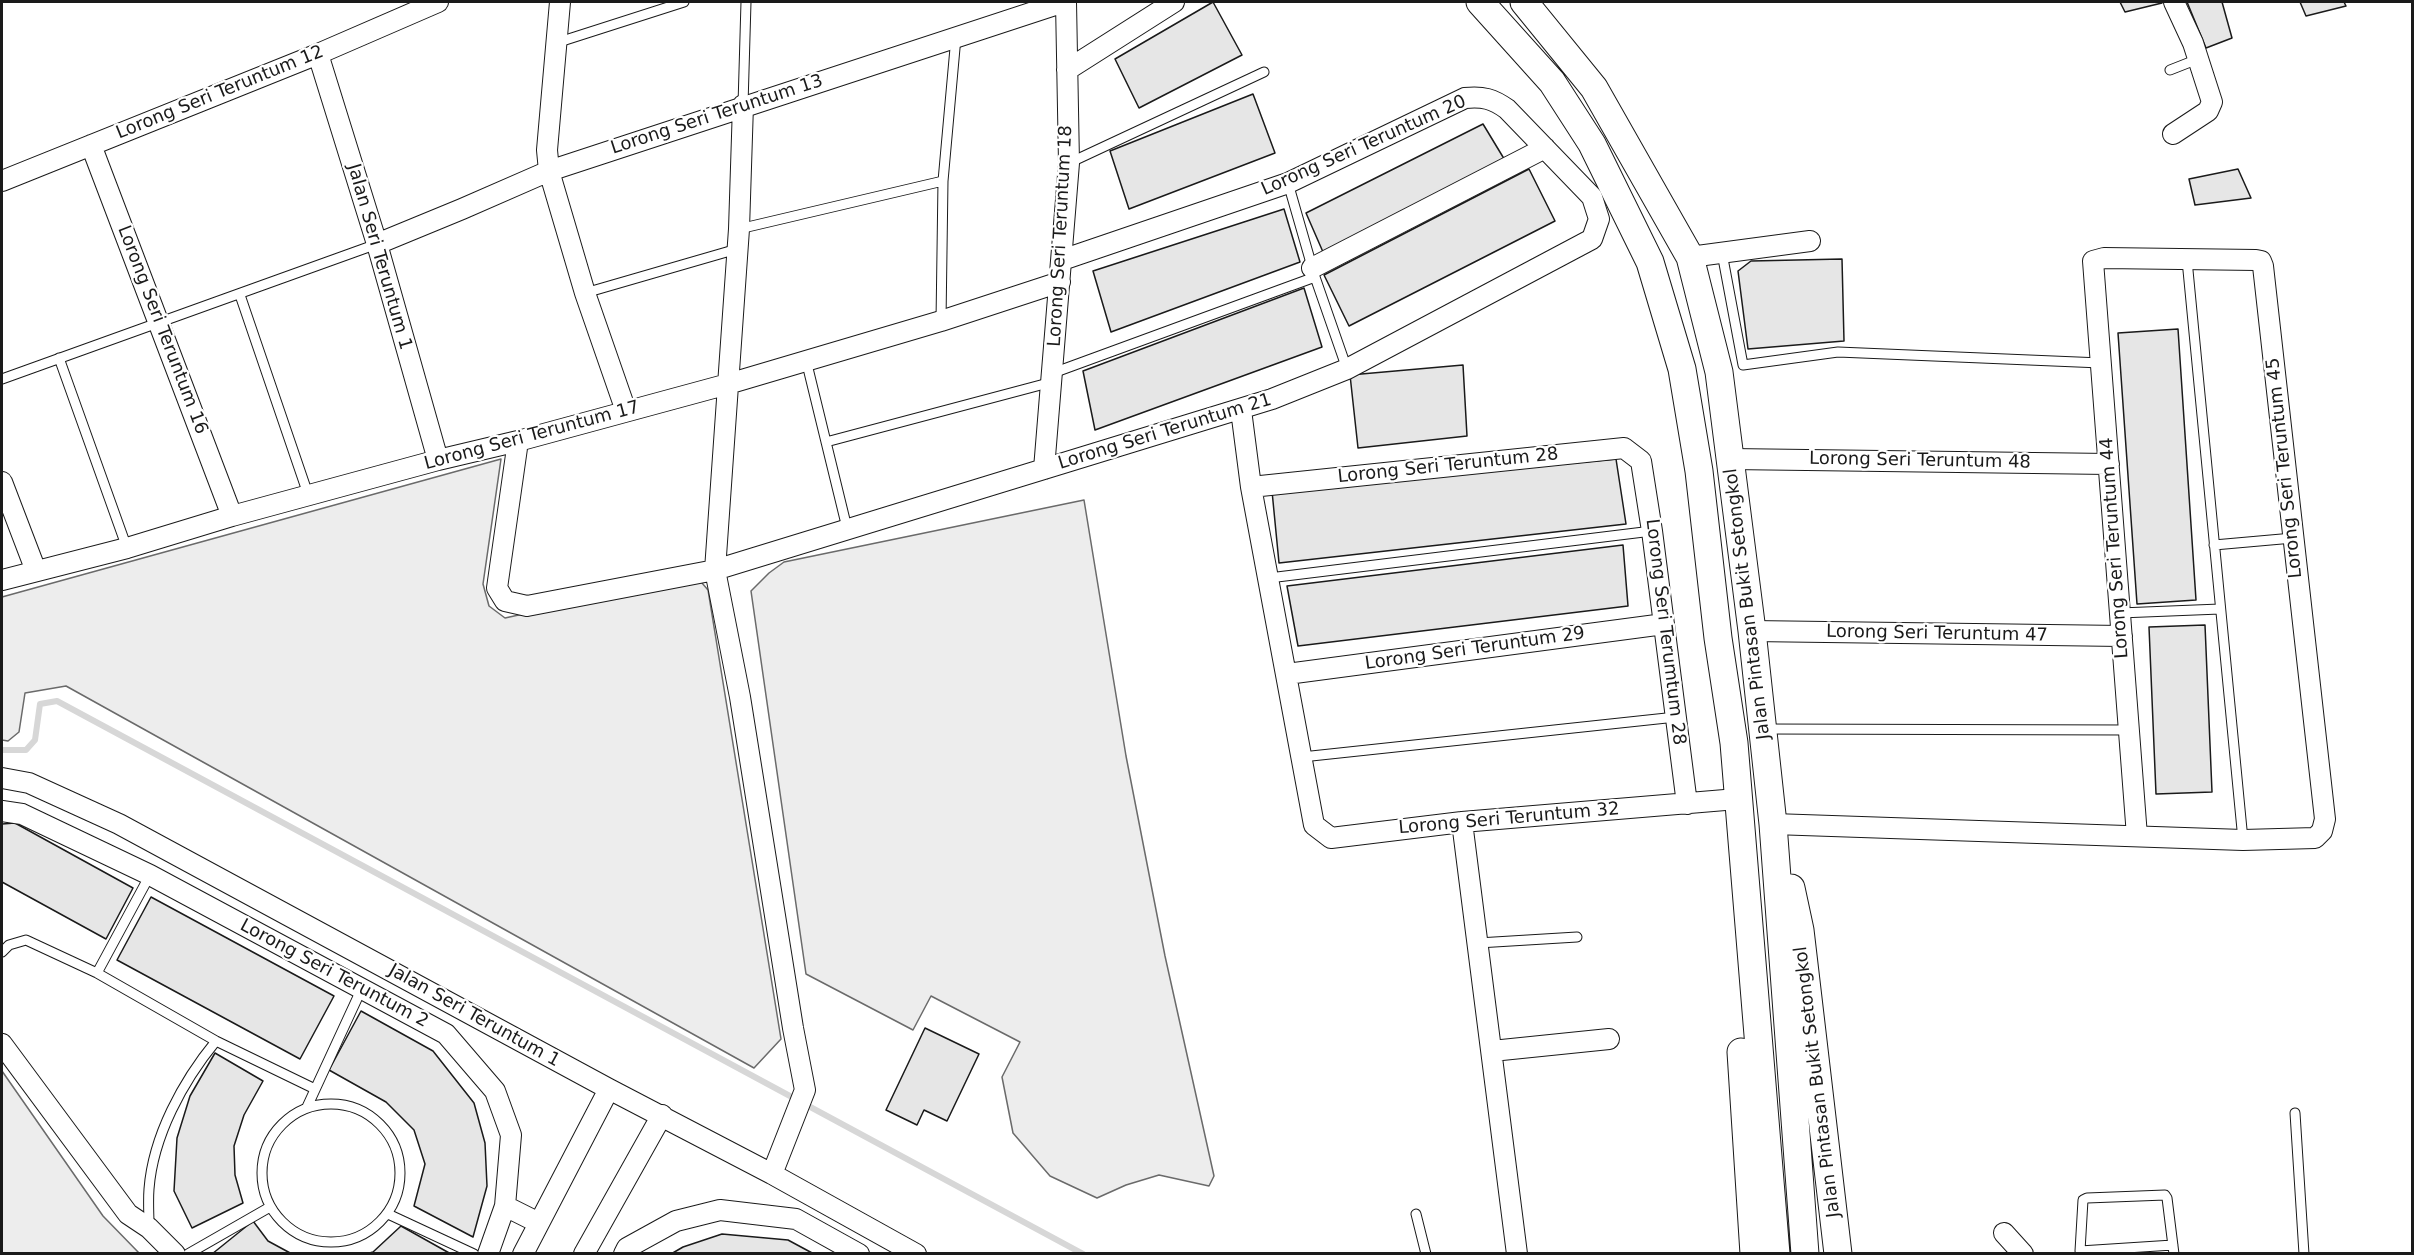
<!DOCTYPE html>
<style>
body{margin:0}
#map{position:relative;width:2414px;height:1255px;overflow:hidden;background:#fff;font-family:"DejaVu Sans",sans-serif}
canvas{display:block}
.frame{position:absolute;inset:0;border:3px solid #1a1a1a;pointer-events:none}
</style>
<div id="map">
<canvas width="2414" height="1255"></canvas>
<div class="frame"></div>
</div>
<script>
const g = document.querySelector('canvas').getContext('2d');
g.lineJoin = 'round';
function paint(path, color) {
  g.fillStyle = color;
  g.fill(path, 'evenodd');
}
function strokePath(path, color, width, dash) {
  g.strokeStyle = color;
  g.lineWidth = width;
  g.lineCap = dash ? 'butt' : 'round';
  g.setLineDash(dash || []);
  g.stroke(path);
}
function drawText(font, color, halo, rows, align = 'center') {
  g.font = font + ' "DejaVu Sans",sans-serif';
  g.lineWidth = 4.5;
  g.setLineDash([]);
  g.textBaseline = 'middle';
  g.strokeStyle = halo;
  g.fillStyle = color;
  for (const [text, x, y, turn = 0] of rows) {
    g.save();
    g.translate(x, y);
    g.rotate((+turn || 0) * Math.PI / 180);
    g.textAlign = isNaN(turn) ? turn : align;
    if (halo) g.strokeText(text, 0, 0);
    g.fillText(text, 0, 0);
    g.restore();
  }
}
const built = new Path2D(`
 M501 459 483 584 489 606 505 618 696 576 708 590 781 1039 754 1068 66 686 25 693 19 732 8 741 2 740V597Z
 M1084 500 1126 756 1165 956 1214 1176 1209 1186 1159 1175 1126 1185 1097 1198 1050 1176 1013 1133 1002 1077 1020 1042 931 996 913 1030 806 974 751 591 769 573 784 562Z
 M2 1071 103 1216 139 1253H2Z`);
paint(built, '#ededed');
strokePath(built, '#6a6a6a', 1.5);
strokePath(new Path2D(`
 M2 750H26L35 740 40 704 57 701 1083 1254`), '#d7d7d7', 6);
const building = new Path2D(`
 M1213 2 1242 55 1139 108 1115 59Z
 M2120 2H2161L2162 3 2125 12Z
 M2187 2H2222L2232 38 2206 48Z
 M2300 2H2344L2346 6 2306 16Z
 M1253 94 1275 153 1129 209 1110 151Z
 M1483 124 1506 162 1323 252 1306 213Z
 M1529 169 1555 221 1349 326 1324 275Z
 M2238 169 2251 198 2195 205 2189 179Z
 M1284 209 1300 262 1111 332 1093 271Z
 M1842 259 1844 341 1748 349 1738 271 1751 261Z
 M1304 288 1322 347 1095 430 1083 371Z
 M2178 329 2196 600 2137 604 2118 333Z
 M1463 365 1467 436 1358 448 1350 375Z
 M1616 459 1626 524 1279 563 1272 491Z
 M1623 545 1628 606 1298 646 1287 586Z
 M2205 625 2212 792 2156 794 2149 627Z
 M15 823 133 888 106 939 2 882V824Z
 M151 897 334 996 300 1059 117 960Z
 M361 1011 433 1051 474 1103 485 1143 487 1186 473 1237 414 1206 425 1164 414 1130 386 1102 329 1070Z
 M925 1028 979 1054 947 1121 924 1110 917 1125 886 1110Z
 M215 1053 263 1081 244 1115 234 1146 235 1175 243 1203 192 1228 174 1191 177 1138 190 1096Z
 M253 1221 268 1241 292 1254H212Z
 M401 1226 451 1254H366L373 1252Z
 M722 1234 788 1240 814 1254H671L683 1247Z`);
paint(building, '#e6e6e6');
strokePath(building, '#1a1a1a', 1.5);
const service = new Path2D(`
 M556 43 684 2
 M2170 70 2198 59
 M743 105 746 2
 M1069 163 1264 72
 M1288 183 1315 277 1347 369
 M739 229 943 181
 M1722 253 1743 365 1838 352 2101 363
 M2187 260 2243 840
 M585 293 737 249
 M240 295 309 497
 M941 321 943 181 956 37
 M59 358 127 548
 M806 360 847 528
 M1053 373 1315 277
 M2 379 377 244
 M826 442 1052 382
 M2214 545 2293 538
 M1269 578 1652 531
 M2120 613 2220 609
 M1765 729 2129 730
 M1302 757 1676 717
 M1478 943 1577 937
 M2 952 9 945 26 940 97 973 216 1041 315 1089
 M97 973 150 875
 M262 1173a69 69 0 1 1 138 0a69 69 0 1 1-138 0Z
 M307 1107 362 988
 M2295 1113 2304 1254
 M388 1214 474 1254
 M1416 1214 1426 1254
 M149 1226C149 1214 148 1201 149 1189 153 1136 183 1081 216 1041
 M2173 1245 2080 1251 2083 1200 2087 1198 2165 1195 2167 1198 2174 1254
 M188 1254 270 1207`);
const minor = new Path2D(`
 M560 2 547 150 549 171 585 293 626 411
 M318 54 377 244 438 460
 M1067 70 1174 2
 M743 105 739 229 715 570 740 697 793 1028 805 1090 772 1174
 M2173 134 2208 111 2212 102 2193 43 2174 2
 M91 145 232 516
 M2 181 318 54 438 2
 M377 244 462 209 549 171 1064 2
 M1690 257 1810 241
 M1312 268 1545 148
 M1241 410 1251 487 1314 825 1331 838 1462 822 1725 800
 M518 441 497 588 505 601 527 606 715 570 1272 399 1347 369 1592 239 1599 219 1592 197 1507 109C1493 99 1483 96 1465 98L1288 183 1062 260
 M1731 459 2109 464
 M1044 469 1069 163 1066 2
 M2 482 36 571
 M1251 487 1624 448 1641 461 1652 531 1687 804
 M2 580 127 548 232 516 438 460 518 441 728 384 941 321 1060 282
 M1752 631 2122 636
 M1287 674 1664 624
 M2 778 29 783 119 824 609 1089 772 1174 916 1254
 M2 811 22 814 150 875 446 1034 495 1091 511 1135 505 1206 488 1254
 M1462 822 1517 1254
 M1773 824 2243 840 2315 838 2322 831 2325 819 2263 266 2261 261 2256 260 2104 258 2093 261 2137 836
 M2 1044 128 1214 149 1228 175 1254
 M1492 1051 1609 1039
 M505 1206 539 1223
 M2004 1233 2023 1254
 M523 1254 609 1089
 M584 1254 662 1115
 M624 1254 627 1248 676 1221 720 1210 796 1219 859 1254`);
const secondary = new Path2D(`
 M1480 2 1552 82 1592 144 1650 262 1682 369 1699 471 1718 638 1734 743 1776 1254
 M1524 2 1594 88 1690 257 1719 372 1752 631 1773 824 1805 1254
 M1791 888 1800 930 1838 1254
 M1741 1052 1754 1254`);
strokePath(service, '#1a1a1a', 11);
strokePath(minor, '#1a1a1a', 22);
strokePath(secondary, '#1a1a1a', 29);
strokePath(service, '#fff', 9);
strokePath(minor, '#fff', 20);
strokePath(secondary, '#fff', 27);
drawText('18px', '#1a1a1a', '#fff', [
 ["Lorong Seri Teruntum 12",220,93,-22],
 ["Lorong Seri Teruntum 13",717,115,-18],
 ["Lorong Seri Teruntum 20",1364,146,-24],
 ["Lorong Seri Teruntum 18",1061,236,-87],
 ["Jalan Seri Teruntum 1",379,257,74],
 ["Lorong Seri Teruntum 16",162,330,69],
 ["Lorong Seri Teruntum 21",1165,432,-17],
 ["Lorong Seri Teruntum 17",532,436,-15],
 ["Lorong Seri Teruntum 48",1920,461,1],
 ["Lorong Seri Teruntum 28",1448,466,-6],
 ["Lorong Seri Teruntum 45",2285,468,-96],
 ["Lorong Seri Teruntum 44",2115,548,-94],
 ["Jalan Pintasan Bukit Setongkol",1748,604,-97],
 ["Lorong Seri Terumtum 28",1665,632,83],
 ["Lorong Seri Teruntum 47",1937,634,1],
 ["Lorong Seri Teruntum 29",1475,649,-8],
 ["Lorong Seri Teruntum 32",1509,819,-5],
 ["Lorong Seri Teruntum 2",334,974,28],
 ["Jalan Seri Teruntum 1",474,1016,29],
 ["Jalan Pintasan Bukit Setongkol",1818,1082,-97]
]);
</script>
